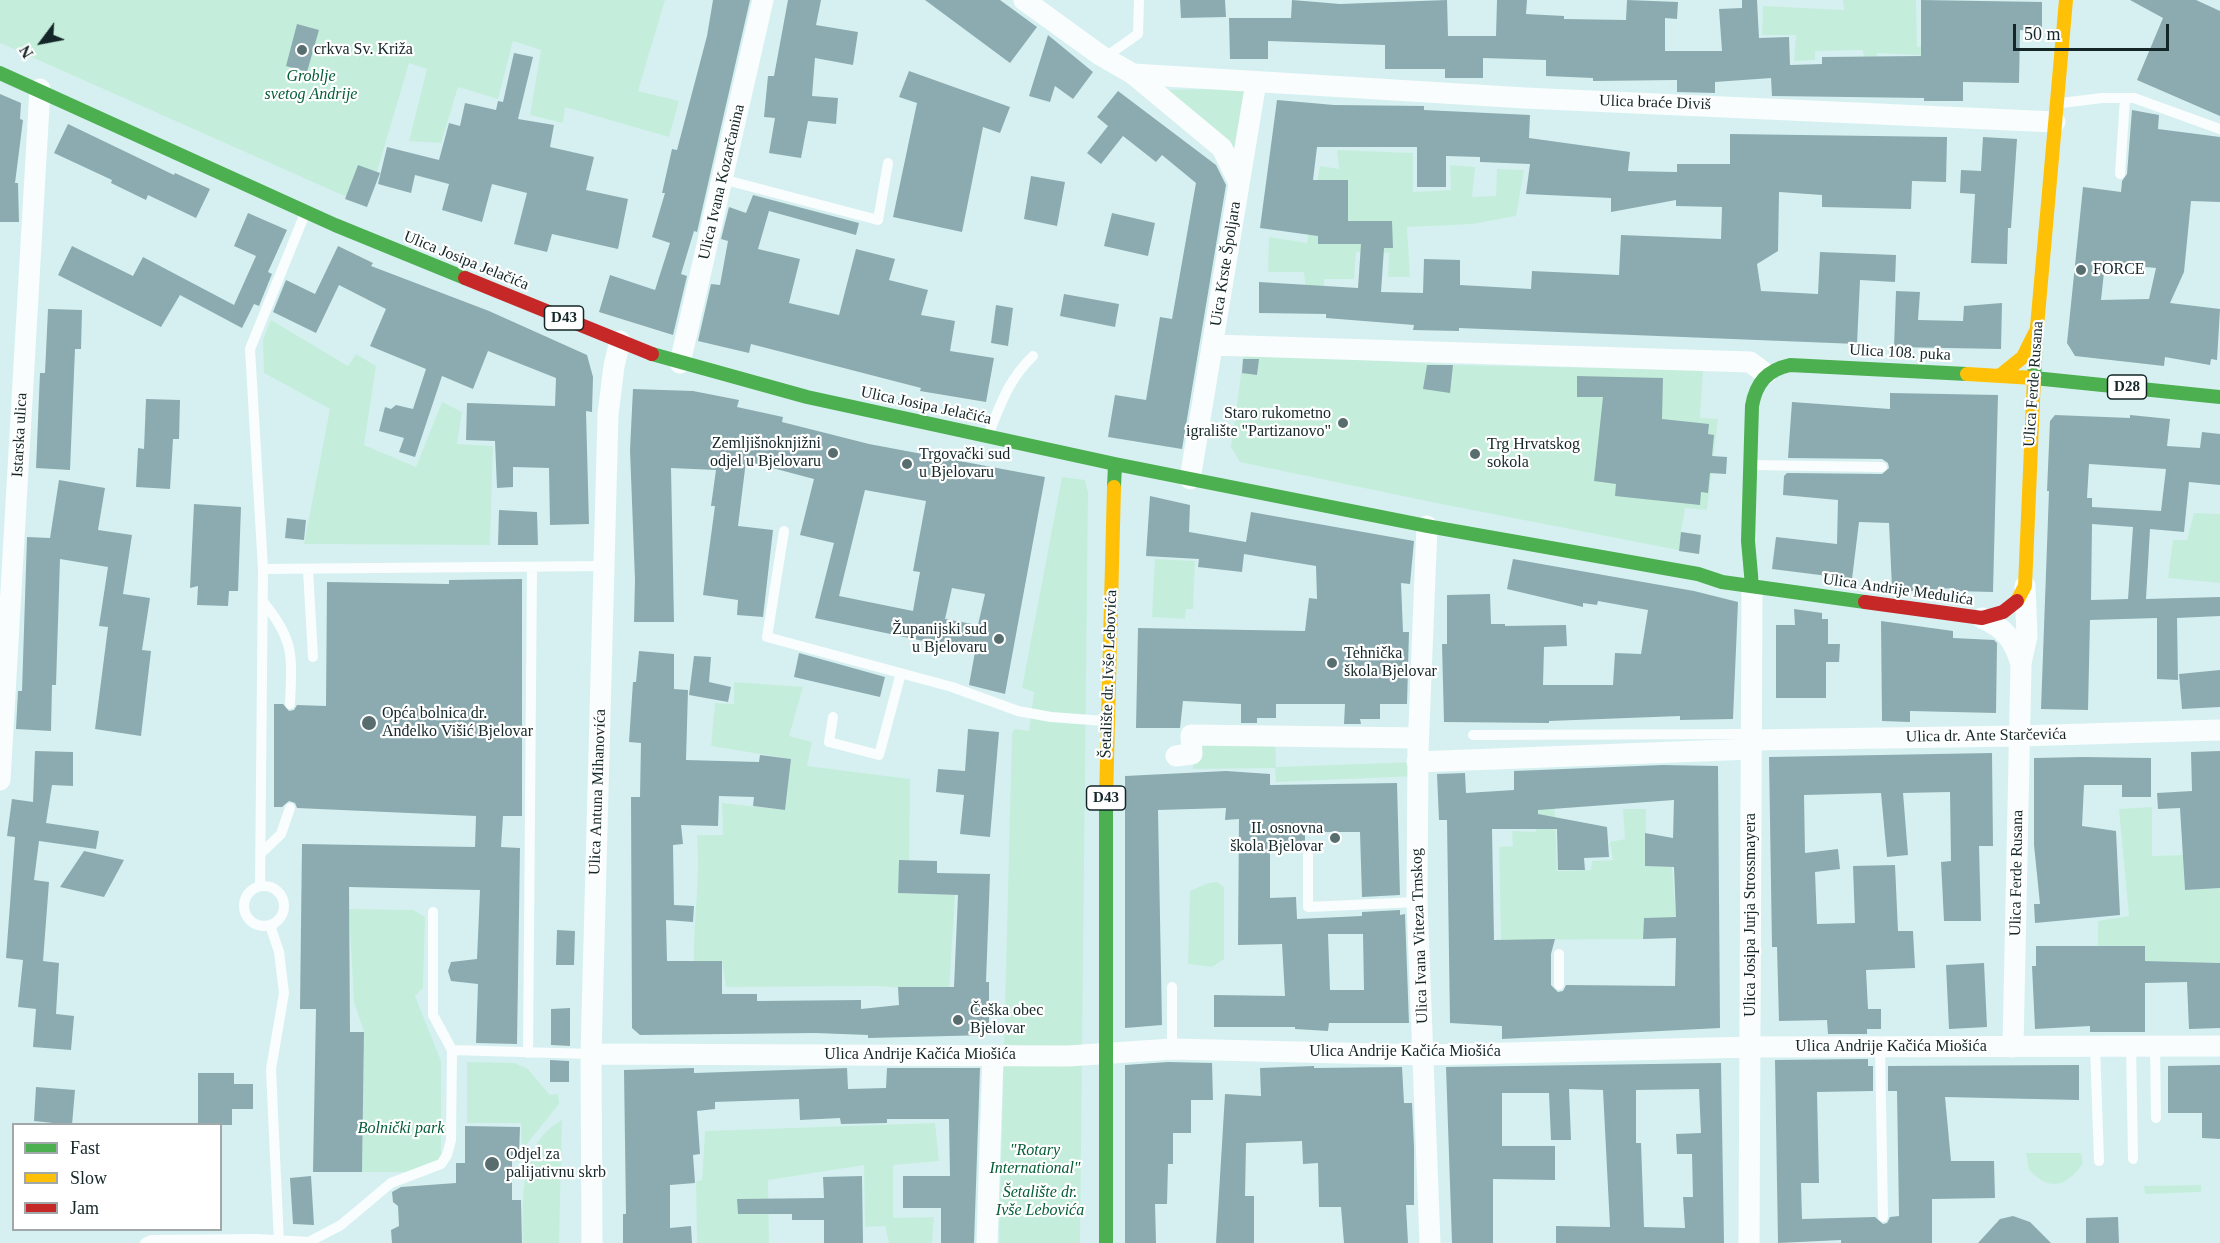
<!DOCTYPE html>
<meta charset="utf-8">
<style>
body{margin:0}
#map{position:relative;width:2220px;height:1243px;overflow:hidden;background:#d6f0f1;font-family:Georgia,serif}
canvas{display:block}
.legend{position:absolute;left:12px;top:1123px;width:210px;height:108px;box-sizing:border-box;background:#fff;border:2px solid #a1a8a9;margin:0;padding:8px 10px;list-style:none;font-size:18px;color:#142627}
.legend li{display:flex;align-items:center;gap:12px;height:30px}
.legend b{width:30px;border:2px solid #a1a8a9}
.north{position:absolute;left:12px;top:12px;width:60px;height:60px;-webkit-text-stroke:4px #fff;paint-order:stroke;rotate:238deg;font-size:16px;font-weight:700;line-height:24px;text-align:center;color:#142627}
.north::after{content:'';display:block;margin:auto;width:21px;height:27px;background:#142627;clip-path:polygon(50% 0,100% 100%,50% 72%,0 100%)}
.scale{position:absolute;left:2013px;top:24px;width:156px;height:27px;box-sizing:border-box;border:3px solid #142627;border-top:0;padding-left:8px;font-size:18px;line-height:21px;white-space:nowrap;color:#142627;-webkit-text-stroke:4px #fff;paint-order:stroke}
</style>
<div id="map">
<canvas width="2220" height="1243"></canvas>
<ul class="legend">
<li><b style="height:8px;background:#4caf50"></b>Fast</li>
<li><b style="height:8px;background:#ffc107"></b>Slow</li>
<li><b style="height:8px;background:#c62828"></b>Jam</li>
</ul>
<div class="north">N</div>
<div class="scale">50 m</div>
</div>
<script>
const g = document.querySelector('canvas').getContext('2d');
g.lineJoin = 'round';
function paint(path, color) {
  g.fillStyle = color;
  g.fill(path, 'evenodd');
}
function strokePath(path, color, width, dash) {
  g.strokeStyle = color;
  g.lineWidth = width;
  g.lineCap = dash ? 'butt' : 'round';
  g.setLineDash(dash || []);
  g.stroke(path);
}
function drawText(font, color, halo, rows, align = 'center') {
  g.font = font + ' Georgia,serif';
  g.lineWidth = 4.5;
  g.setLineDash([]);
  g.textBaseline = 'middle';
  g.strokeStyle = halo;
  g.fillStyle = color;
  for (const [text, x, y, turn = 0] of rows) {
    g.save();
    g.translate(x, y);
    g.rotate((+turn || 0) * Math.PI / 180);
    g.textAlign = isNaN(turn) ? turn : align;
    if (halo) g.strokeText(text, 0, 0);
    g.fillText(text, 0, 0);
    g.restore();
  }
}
paint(new Path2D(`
 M0 0H665L638 91 679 101 669 137 565 107 563 123 530 115 541 50 513 41 498 99 458 87 441 143 409 141 427 69 409 63 367 206 0 43Z
 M1843 0H1916L1917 47 1938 45 1936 56 1877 53 1876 59 1864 60 1863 50 1815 51V60L1794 61 1796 35H1762L1763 6 1844 10Z
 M1249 88 1237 152 1166 90Z
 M1337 150 1413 153V192L1451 190 1450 165 1475 167 1472 197 1496 196 1497 169 1524 170 1516 216 1472 224 1407 227 1410 277H1388L1389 253 1356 252 1354 279H1324V297L1306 294 1304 272H1268L1269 237 1307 243 1320 166 1339 169Z
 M271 320 348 366 356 354 376 366 364 445 416 467 442 402 462 412 457 444 493 446 490 545 304 544 330 409 264 373 263 340Z
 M1244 353 1453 365 1703 370 1700 418 1718 419 1707 510 1685 508 1681 532 1701 535 1699 554 1436 503 1240 462 1231 447Z
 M1062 477 1085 480 1088 492 1080 1243H999L1012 734 1014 729 1029 731 1034 692 1022 688Z
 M2194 513 2220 514V583L2168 578 2173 540H2187Z
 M1155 559 1195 561 1193 609H1186L1185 619 1152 617Z
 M734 682 803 687 789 736 812 742 807 766 910 779 909 860 899 861 898 893 955 895 949 992 879 986 726 987 722 961H694C693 919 701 878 697 835H723L722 803 785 810 791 759 711 746 715 703 734 704Z
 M1191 735H1275L1276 767 1417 762V776L1276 782 1275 768 1193 769Z
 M1554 794 1557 871 1591 870 1592 861 1613 860 1610 842 1625 839 1623 809H1646L1645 866 1672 867 1676 917 1644 918 1643 939 1501 940 1499 847 1513 846 1512 831 1536 832 1537 796Z
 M2152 807V856L2183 855 2185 890 2220 888V963L2145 961 2098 946V921L2129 916 2119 809Z
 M1217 882 1224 887V959L1212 967 1188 964 1190 891 1208 883Z
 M349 909 413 910 425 917 423 988 415 996 441 1061V1164L420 1172H362L364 1032 354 1002Z
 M467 1062 515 1063 528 1069 550 1095 558 1094 559 1104 522 1150 521 1123H467Z
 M562 1120 559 1243H523C523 1201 518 1143 562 1120Z
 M935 1123 939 1161 893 1165V1218L934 1217 932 1243H889L885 1226 865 1227 864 1165 768 1180 769 1243H697L696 1181 702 1180 705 1131Z
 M2026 1153H2081L2083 1163C2067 1187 2050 1192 2029 1170Z
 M2201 1185V1192L2145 1194 2144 1186Z`), '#c4eedb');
paint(new Path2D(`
 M713 0H750L697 232 694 231 681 274 687 276 673 335 599 312 610 275 655 290 670 243 652 237 665 193H662L672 149 677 150 707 36Z
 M788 0H821L816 25 858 32 853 65 815 58 812 96 838 98 836 124 808 121 801 158 769 153 775 118 764 117 768 76H774Z
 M925 0H1000L1037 27 1010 63Z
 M1180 0H1225L1226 17 1181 18Z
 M1292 0 1340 4 1447 0 1448 36H1496L1497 0H1527L1526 14 1564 16V19L1626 20 1627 0 1678 2 1677 19 1665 18V51H1722L1719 9 1742 8V0H1757L1759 38 1789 37 1790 65 1822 64V57L1921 56V0L2042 2V31L2020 30 2019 83 1963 82V101H1924V98L1772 96 1771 78 1715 82V93L1677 92V80L1593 81V78L1546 76V60L1483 58V78H1445V69H1385V45L1268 41V59H1230L1229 18H1291Z
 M2130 0H2196L2220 11V116L2137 80 2163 18Z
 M297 24 319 30 307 72 286 66Z
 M1048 35 1093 72 1073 99 1055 86 1050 102 1029 96Z
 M514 53 533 57 518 119 554 125 550 147 594 157 586 190 628 199 618 249 552 234 547 252 514 244 527 193 492 184 482 222 442 210 449 184 415 175 411 193 378 184 387 147 439 160 449 123 460 126 465 103 496 110 498 101 503 102Z
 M909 71 1010 107 1000 133 983 127 962 232 893 217 917 103 899 97Z
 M1118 91 1216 165 1226 185 1182 449 1108 437 1115 395 1146 400 1160 317 1172 319 1196 183 1162 155 1156 162 1123 136 1101 164 1087 153 1108 126 1097 117Z
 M0 94 21 103 20 119 23 120 15 183H18L19 222H0Z
 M1277 100 1334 105 1424 106V110L1530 115 1529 138 1630 152 1628 171 1677 172V164H1730V134L1947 137 1946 182 1912 181 1911 209 1822 207V195L1779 192 1778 251 1757 264 1761 291 1818 294 1820 252 1896 255 1895 282 1860 280 1857 344 1459 328V331L1413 330 1414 325 1326 318V314L1259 313V282L1358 288 1361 244H1318V236L1260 228ZM1317 147H1417V187H1446V156L1480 157V162L1530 164 1526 194 1611 198V212L1676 200V206L1722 207 1721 239 1621 235 1619 275 1532 271 1531 289 1460 285V260L1424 259 1423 293 1381 292 1384 248H1393L1392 221H1348V180H1313Z
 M2132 110 2159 115 2158 129 2220 137V202L2191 201 2184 272 2170 303 2220 309 2217 360 2211 359 2210 365 2165 357 2164 366 2075 356 2067 343 2083 187 2121 192 2122 181 2127 174ZM2105 263 2156 268 2149 299 2101 300Z
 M68 124 174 175 175 173 210 189 196 218 148 195 146 200 111 183 112 180 54 153Z
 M1983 137 2017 139 2011 228H2008L2007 264 1971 263 1975 194 1960 193 1961 170 1981 171Z
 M358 165 380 173 367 207 345 199Z
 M1031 176 1065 182 1057 226 1024 219Z
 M753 195 859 223 856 235 769 211 758 249 800 259 789 303 839 315 856 249 895 259 889 280 928 290 921 315 955 321 950 351 994 358 986 402 920 391 921 388 751 344 749 353 698 341 711 284 720 285 728 241 721 239 729 207 746 213Z
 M248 213 287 230 268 272 272 274 259 306 254 304 242 328 180 295 161 327 58 275 72 246 133 276 143 257 234 305 256 256 234 246Z
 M1112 213 1155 223 1148 256 1104 246Z
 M338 246 373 263 371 266 489 311 587 355 593 377 592 412 586 411 589 524 550 525 549 468 513 467V487L497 488 495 441 466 440 467 403 555 406 556 378 488 351 473 389 442 376 415 457 399 452 404 438 379 431 385 407 391 409 396 405 413 409 426 369 370 346 386 309 339 285 316 333 273 312 286 280 315 294Z
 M1896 291 1920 292 1918 320 1963 321 1964 306 2002 303 2001 349 1894 347Z
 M1064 294 1119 304 1115 327 1060 316Z
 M996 305 1013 308 1008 346 991 343Z
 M48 309 82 310 81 349H75L70 470 36 468 40 373H45Z
 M1243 359H1259L1257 375 1242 373Z
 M1427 365H1453L1450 393 1423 389Z
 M1577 376 1663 378 1662 419 1709 424 1708 434 1714 435 1712 456 1727 457 1726 474 1710 473 1708 493 1701 492 1700 505 1615 496 1616 484 1594 481 1603 397H1577Z
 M633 389 693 391 739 400 737 407 783 417 782 422 869 444 1045 477 1005 694 969 685 975 652 815 618 834 543 800 535 814 479 746 461 738 526 773 530 763 617 737 615 738 600 703 595 715 506H711L716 470 671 468 674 622H634L635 580 630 450ZM865 490 926 501 913 571 920 572 913 611 839 596ZM952 588 985 594 978 625 945 619Z
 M1890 393 1998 395 1993 592 1954 591V588L1912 591 1892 588 1889 523 1859 522 1852 579 1772 569 1776 537 1837 544 1838 500 1783 495 1784 476 1787 473 1882 474 1889 468 1888 463 1882 459 1788 458 1792 402 1890 409Z
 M146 399 180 400 179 439H173L170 489 136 487 138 448 144 449Z
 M2055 415 2130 418V415L2170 419 2167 446 2200 448 2202 432 2220 434V485L2189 482 2184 532 2150 529 2146 599 2220 597V616L2177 618 2178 680 2157 679V618L2090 620 2088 710 2041 709 2049 491H2047L2050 421ZM2089 464 2166 469 2161 511 2092 507V498H2087ZM2092 524 2133 527 2128 599 2091 600Z
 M59 480 105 488 98 530 132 535 123 594 150 598 142 650 151 651 141 736 95 729 108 627 99 626 108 567 60 559 56 685H52L51 731 16 729 18 691H22L27 537 50 538Z
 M1150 496 1190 505 1189 532 1246 542 1245 548 1251 512 1414 541 1410 584 1401 583 1403 632H1409L1407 704H1380V719H1360L1361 724H1344L1345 704H1276V718H1257V723H1241V704L1183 701 1180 728H1136L1138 628 1305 631 1309 598 1317 599 1316 566 1244 554 1242 572 1198 567 1199 559 1146 556Z
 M194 504 241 507 238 591H229L228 606 197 605 198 586 190 588Z
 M499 510 537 512 538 545H498Z
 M287 518 306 520 304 540 285 538Z
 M1681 532 1701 535 1699 554 1679 551Z
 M1513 559 1694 591 1738 602 1733 719 1680 720V716L1549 721V723L1444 722 1442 644H1447V595L1490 594 1491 624H1505V626L1566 625 1567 646 1544 647 1543 685H1613L1615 653 1641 654 1648 610 1598 601 1597 605 1583 603V607L1507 589Z
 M522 579V816H503L501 847 520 848 517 1044 476 1043 478 984 451 981 448 971 451 962 477 959 480 890 349 887 350 1032H364L362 1172H313L316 1009H300L302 844 475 847 476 816 297 808 295 803 289 801 282 807H274V704H283L289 711 294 710 297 705 326 706 327 582 449 584V580Z
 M1794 609 1822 613V619H1828V644H1840L1839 662H1826V698H1776V625H1795Z
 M1881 621 1953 631V638L1994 640 1997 643 1996 713 1910 711V722L1882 721Z
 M639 651 674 654V689L688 690 686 760 759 762 760 755 791 759 785 810 753 806 754 797 719 796 718 826 681 825 683 844 673 845 674 905 694 906 693 922 666 920 667 961H722V994H757V1001L861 1000V1009L899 1005 898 987H954L958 895 898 893 899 860 937 861V873L990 874 986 982H989V1035L868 1038V1035L815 1033 640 1035 632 1028 631 797H640L641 743 629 742 633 682H636Z
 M799 653 885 677 880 697 794 677Z
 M694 656 711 657 709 682 731 687 728 702 689 695Z
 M2220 670V707L2182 709 2179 674Z
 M968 729 999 732 990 837 960 834 964 795 936 792 938 769 965 771Z
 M35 751 73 752V786L52 785 46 823 99 831 96 849 39 841 34 880 49 882 43 961 59 963 56 1014 74 1016 71 1050 33 1047 36 1009 18 1007 23 960 6 958 15 837 7 836 12 799 33 802Z
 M2220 751V888L2185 890 2180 808 2158 809 2157 793 2192 791 2191 752Z
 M1992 753 1993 846H1979L1981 921H1944L1941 862 1951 861 1950 792 1903 793 1908 855 1887 857 1881 793 1804 795 1805 853 1838 849 1840 869 1815 872 1817 924 1855 923 1853 866 1895 865 1898 931H1913L1915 968 1866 970 1868 1009H1881V1029H1867V1034H1828L1827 1020 1779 1021 1777 947H1772L1769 757Z
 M2083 757 2151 758V797H2122V785H2084L2082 826 2116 831 2120 915 2035 923 2034 904H2040L2034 845V758Z
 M1663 765 1718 766 1720 1028 1502 1039V1026L1450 1023 1447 820H1439L1437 774 1465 773 1466 793 1514 790V771ZM1674 800 1673 838 1645 833V866L1674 867 1676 917 1644 918 1643 939 1676 938 1675 986 1566 985 1563 991 1558 992 1551 985V954L1555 939 1494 940 1492 829H1557L1558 870H1585L1584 858 1609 857 1607 827 1538 814V810Z
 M1226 771 1270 774V785L1397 783 1400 895 1362 897 1360 832H1305V847L1302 849 1270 850V898L1296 897 1297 919 1362 916V912L1400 910V915L1405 914 1409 1023H1329L1328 1031 1295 1029V1027H1214V995L1285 996 1282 944 1238 945 1239 819 1225 820 1226 808 1158 810 1162 1025 1125 1028V776ZM1328 934H1363L1364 990H1330Z
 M84 851 124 860 104 897 60 887Z
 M557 930 575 931 574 965H556Z
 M2036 946H2145V961L2220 963V1028L2189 1029 2187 982 2145 983V1032H2090V1026L2035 1029 2032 966H2036Z
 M1984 963 1987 1027 1949 1029 1946 965Z
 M570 1008V1046L551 1045V1009Z
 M1868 1059V1066H1873V1091L1817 1092 1819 1183H1801L1802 1219 1875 1217 1883 1224 1887 1223 1890 1217 1899 1216 1897 1091H1888V1066L2079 1065V1100L1945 1097 1951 1161H1994L1995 1198 1932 1199V1243H1841V1240L1778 1243 1775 1060Z
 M550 1060 569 1061V1082H550Z
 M1168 1062 1212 1063 1213 1100H1191V1133H1173V1164H1168L1167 1204H1155L1156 1243H1125V1065Z
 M1721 1063 1724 1243H1685V1231V1243H1556V1226L1610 1227 1603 1090 1569 1089 1571 1140H1551L1549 1093H1502V1146H1555V1180L1493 1179V1243H1452L1446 1067ZM1699 1089 1701 1133 1676 1134 1677 1154H1692L1693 1197H1683L1685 1228 1644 1227 1641 1143H1636V1090Z
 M2220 1065V1139L2202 1138V1113H2168V1066Z
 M1314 1066V1068L1402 1067 1404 1103H1412L1414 1147V1205H1406L1408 1243H1344L1341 1207H1319L1318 1163 1303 1164 1302 1141 1246 1143 1245 1196H1254V1243H1216L1225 1094 1261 1096 1260 1068Z
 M694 1068V1073L847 1068 848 1089 886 1088 887 1068H980L974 1243H941V1208H903V1176H950L949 1119H887V1123L841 1124 840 1118 800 1120 799 1099 715 1102V1109L697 1111 700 1154 693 1155 695 1183 670 1185V1228L691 1226 692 1243H623V1214H626L624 1070Z
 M198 1073H234V1084H253V1109H232V1125H198Z
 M36 1087 75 1090 72 1125 34 1121Z
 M465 1126 520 1127 519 1155H512V1200H521L522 1243H392L391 1230 399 1226 398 1206 393 1202 392 1192 401 1187 456 1183V1163H465Z
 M311 1176 314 1225 293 1224 290 1178Z
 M862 1176 863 1243H824V1220H792V1214H738L737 1199 824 1198 823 1177Z
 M2013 1216 2030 1222 2051 1243H1978L2000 1219Z
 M2118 1217 2119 1243H2086V1218Z`), '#8cabb0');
strokePath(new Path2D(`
 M1104 58 1138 34 1139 0
 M2061 103 2102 98H2134L2220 129
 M2120 174 2125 98
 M722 179 878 220 888 163
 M989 433C1001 403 1009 379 1033 356
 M1751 465 1882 467
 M784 531 767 637 952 687 1018 711 1051 717 1104 721
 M263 569 605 566
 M308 570 313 657
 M263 602C295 640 292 657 290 704
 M833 717 829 742 879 755 901 673
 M1473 735 1752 734
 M261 853 281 834 290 808
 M1308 854V907L1417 902
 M260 886 263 569 250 349 304 216
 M244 906a20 20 0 1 1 40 0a20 20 0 1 1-40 0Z
 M433 912V1015L452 1050
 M270 925 279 952 284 993 271 1069 279 1243
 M1559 954V985
 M2095 1046 2099 1161
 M2131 1046 2133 1159
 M2155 1046 2156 1118
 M1880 1047 1883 1217
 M1172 1049V987
 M528 1053 532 567
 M145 1243 151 1240 256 1239 309 1242 341 1225 391 1183 441 1164 447 1155 451 1140 452 1050 591 1054`), '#f9fdfd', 10);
strokePath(new Path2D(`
 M1024 0 1100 55 1133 74 1525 98 2055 122
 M1133 74 1222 148 1239 183
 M1213 345 1750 362 1766 374
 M680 363 763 0
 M1190 479 1256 82
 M1427 526 1418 751 1417 902 1430 1243
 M1982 618C2005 628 2014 640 2021 664L2013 1047
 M2021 663 2027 636 2025 586
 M1752 740 2019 736 2220 730
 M1176 756 1192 754 1191 735 1418 738
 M1417 762 1752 749
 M0 780 40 89
 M591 1054 1068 1056 1172 1049 1425 1055 1750 1047 2220 1046
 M592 1243 591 1054 608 414 614 366 620 341
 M987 1243 993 1055
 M1749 1243 1752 586`), '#f9fdfd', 21);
strokePath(new Path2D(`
 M0 73 335 225 465 278
 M2037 327 2034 378 2220 397
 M652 354 807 397 1115 464 1114 487
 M1115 464 1427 526 1698 574 1722 582 1865 602
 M1752 586 1748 541 1752 406C1756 383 1767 370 1790 365L1967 374
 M1106 799V1243`), '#4caf50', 14);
strokePath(new Path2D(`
 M2037 327 2066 0
 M1967 374 2034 378 2025 586 2017 601
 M2002 374 2023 357 2035 333
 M1106 799 1114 487`), '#ffc107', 14);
strokePath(new Path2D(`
 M465 278 652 354
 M1865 602 1982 618 2003 612 2017 601`), '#c62828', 14);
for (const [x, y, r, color] of [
 [302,50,6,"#586d6e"],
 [2081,270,6,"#586d6e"],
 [1343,423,6,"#586d6e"],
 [833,453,6,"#586d6e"],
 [1475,454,6,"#586d6e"],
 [907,464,6,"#586d6e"],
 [999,639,6,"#586d6e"],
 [1332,663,6,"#586d6e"],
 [369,723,8,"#586d6e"],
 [1335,838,6,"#586d6e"],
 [958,1020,6,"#586d6e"],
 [492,1164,8,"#586d6e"]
]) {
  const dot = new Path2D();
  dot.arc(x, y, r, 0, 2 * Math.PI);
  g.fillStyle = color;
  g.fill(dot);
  strokePath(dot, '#fff', 2);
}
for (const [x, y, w] of [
 [564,318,39],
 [2127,387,39],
 [1106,798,39]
]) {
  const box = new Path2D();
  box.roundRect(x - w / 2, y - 12, w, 24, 4.5);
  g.fillStyle = '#fff';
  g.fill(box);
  strokePath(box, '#142627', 1.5);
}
drawText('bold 15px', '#142627', null, [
 ["D43",564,318],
 ["D28",2127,387],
 ["D43",1106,798]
]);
drawText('16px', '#142627', '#fff', [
 ["crkva Sv. Križa",314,50],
 ["FORCE",2093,270],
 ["Staro rukometno",1331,414,"right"],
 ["igralište \"Partizanovo\"",1331,432,"right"],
 ["Zemljišnoknjižni",821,444,"right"],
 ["odjel u Bjelovaru",821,462,"right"],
 ["Trg Hrvatskog",1487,445],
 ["sokola",1487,463],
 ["Trgovački sud",919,455],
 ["u Bjelovaru",919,473],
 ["Županijski sud",987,630,"right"],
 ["u Bjelovaru",987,648,"right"],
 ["Tehnička",1344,654],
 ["škola Bjelovar",1344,672],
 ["Opća bolnica dr.",382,714],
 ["Anđelko Višić Bjelovar",382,732],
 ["II. osnovna",1323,829,"right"],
 ["škola Bjelovar",1323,847,"right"],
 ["Češka obec",970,1011],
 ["Bjelovar",970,1029],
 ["Odjel za",506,1155],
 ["palijativnu skrb",506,1173]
], 'left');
drawText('italic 16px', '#055d36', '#fff', [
 ["Groblje",311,77],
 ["svetog Andrije",311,95],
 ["Bolnički park",401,1129],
 ["\"Rotary",1035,1151],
 ["International\"",1035,1169],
 ["Šetalište dr.",1040,1193],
 ["Ivše Lebovića",1040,1211]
]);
drawText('16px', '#142627', '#fff', [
 ["Ulica braće Diviš",1655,103,2],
 ["Ulica Ivana Kozarčanina",722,182,-77],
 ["Ulica Josipa Jelačića",466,261,22],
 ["Uica Krste Špoljara",1226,264,-81],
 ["Ulica 108. puka",1900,353,3],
 ["Ulica Ferde Rusana",2034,384,-86],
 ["Ulica Josipa Jelačića",926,406,12],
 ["Istarska ulica",20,435,-87],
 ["Ulica Andrije Medulića",1898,590,8],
 ["Šetalište dr. Ivše Lebovića",1109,674,-88],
 ["Ulica dr. Ante Starčevića",1986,736,-1],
 ["Ulica Antuna Mihanovića",598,792,-88],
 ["Ulica Ferde Rusana",2017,873,-89],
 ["Ulica Josipa Jurja Strossmayera",1751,915,-90],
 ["Ulica Ivana Viteza Trnskog",1420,936,-92],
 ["Ulica Andrije Kačića Miošića",1891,1047],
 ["Ulica Andrije Kačića Miošića",1405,1052],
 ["Ulica Andrije Kačića Miošića",920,1055]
]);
</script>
